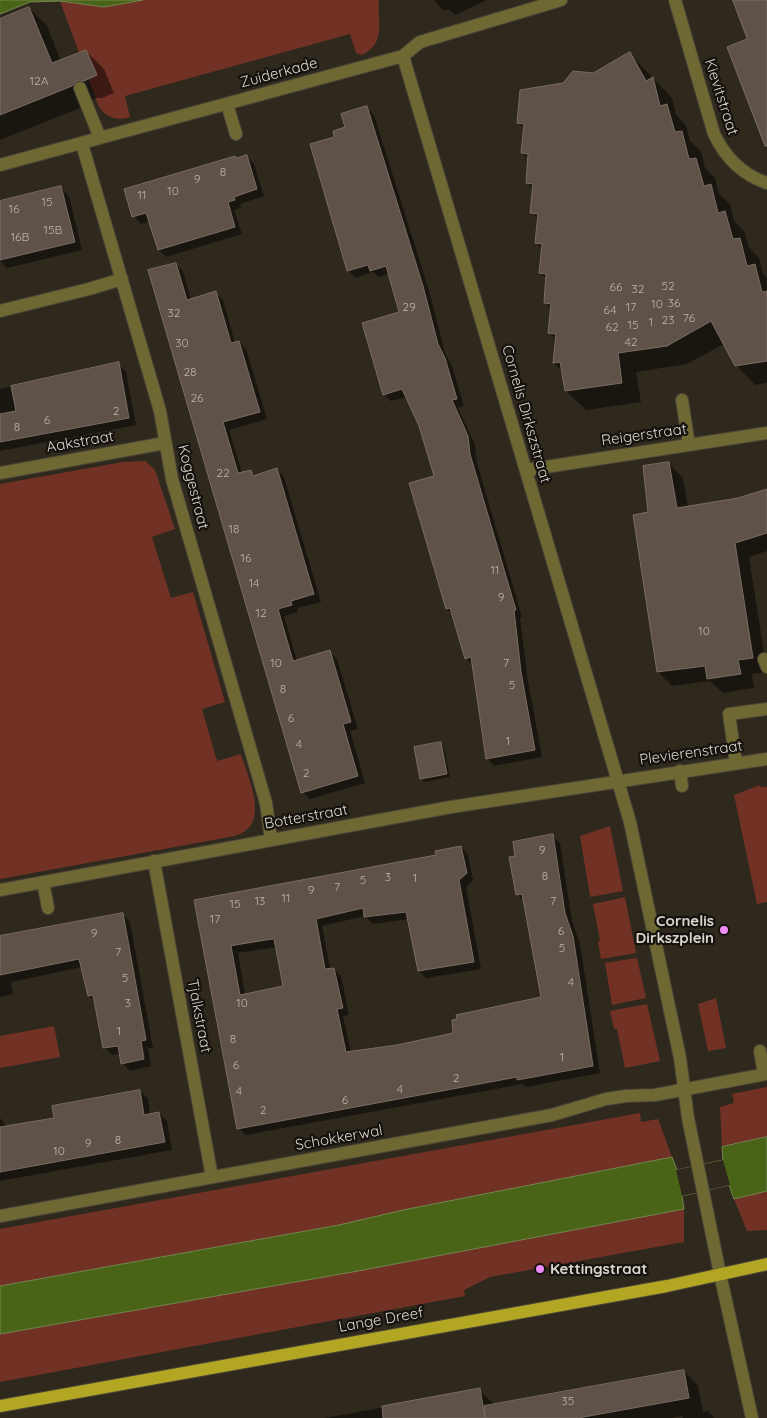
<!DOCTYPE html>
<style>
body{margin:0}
canvas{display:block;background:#2f281d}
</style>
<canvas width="767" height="1418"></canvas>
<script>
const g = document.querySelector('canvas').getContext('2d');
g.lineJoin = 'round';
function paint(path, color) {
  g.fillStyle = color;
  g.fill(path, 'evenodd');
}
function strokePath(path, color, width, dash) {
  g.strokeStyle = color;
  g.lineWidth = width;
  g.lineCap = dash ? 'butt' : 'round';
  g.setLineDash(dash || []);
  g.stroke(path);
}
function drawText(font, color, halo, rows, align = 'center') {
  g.font = font + ' Quicksand,sans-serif';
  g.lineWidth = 4.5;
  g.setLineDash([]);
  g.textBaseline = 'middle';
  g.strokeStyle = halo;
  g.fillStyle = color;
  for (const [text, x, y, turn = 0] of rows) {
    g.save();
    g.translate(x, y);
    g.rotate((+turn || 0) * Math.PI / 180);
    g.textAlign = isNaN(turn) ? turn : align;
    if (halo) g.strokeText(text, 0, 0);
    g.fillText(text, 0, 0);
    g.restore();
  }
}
paint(new Path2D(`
 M143 0H379C377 22 387 43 362 55L356 53 350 34 125 96 130 117C117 121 107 118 99 107L60 1 104 7Z
 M145 461 155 470 175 529 152 537 171 598 193 592 225 702 202 709 217 761 241 754C248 779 272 825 235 836L0 879V484L123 462Z
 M760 785 761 787H767V902L757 904 734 795Z
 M610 826 623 891 590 897 580 836Z
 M625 897 636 953 601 959 598 942 600 940 593 904Z
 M637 958 646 998 612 1005 605 963Z
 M716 998 726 1048 708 1051 698 1004Z
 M647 1004 660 1061 625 1068 617 1029H614L610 1011Z
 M54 1026 60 1057 0 1068V1036Z
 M767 1087V1137L722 1147 720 1107 734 1103 732 1094Z
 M640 1113 641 1122 658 1119 672 1157 403 1210 339 1225 0 1286V1229Z
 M767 1191V1230L747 1231 734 1199Z
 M684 1209V1242L490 1277 464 1290 465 1296 0 1382V1334L358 1271Z`), '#713225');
const water = new Path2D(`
 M0 0H143L104 7 60 1 30 2 0 14Z
 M767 1137V1191L734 1199 729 1185 682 1196 684 1209 358 1271 0 1334V1286L339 1225 403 1210 672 1157 677 1170 723 1160 722 1147Z`);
paint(water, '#4a6417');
strokePath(water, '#75864e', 1);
paint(new Path2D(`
 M723 1160 730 1185 682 1196 676 1170Z`), '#2f281d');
paint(new Path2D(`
 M434 0H487L455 15 448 9 444 11Z
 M29 8 47 26 61 61 86 51 104 69 114 93 102 98H95L90 104 0 140V20Z
 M630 54 672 98 676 115 686 125 690 141 701 151 705 168 715 178 719 194 730 204 734 221 744 231 749 248 759 258 763 274 767 278V383L755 385 736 365 724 344 687 364 636 372 641 402 586 410 566 391 563 372 554 363 556 339 550 333 552 309 545 303 547 279 540 273 543 250 536 243 538 219 532 212 534 189 527 183 529 159 522 153 525 129 518 123 563 84 594 74Z
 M367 108 374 115 430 294 445 353 452 366 464 406 458 408 475 445 477 463 522 617 520 618 528 681 542 757 494 766 487 758 474 666 466 658 454 616 447 609 410 484 436 477 420 426 407 397 391 401 384 394 401 312 389 274 378 277 373 272 355 278 348 270 335 138Z
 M247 156 254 164 264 196 240 204 241 207 234 210 242 234 166 257 159 250 150 221 141 224 134 216Z
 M61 188 69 196 82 250 7 268 0 261V202Z
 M175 264 183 271 191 300 216 293 223 300 235 343 238 342 246 349 267 419 229 430 242 473 250 471 256 476 277 469 284 477 321 602 297 608 298 612 284 616 297 661 330 652 337 659 358 729 350 731 365 783 310 799 302 792Z
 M118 364 126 372 136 425 0 451V389Z
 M669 464 683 478 688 507 738 500 767 490V551L749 557 767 672 752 674 754 688 723 693 710 681 672 686 658 672 650 513Z
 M440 743 444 747 450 777 425 782 422 779Z
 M552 836 560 843 572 921 580 944 600 1073 526 1087 523 1084 246 1135 239 1128 196 901 437 856 461 847 468 855 473 880 466 887 481 969 426 978 419 971 409 919 373 924 365 916 322 926 330 969H334L341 976 349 1015 343 1016 351 1053 398 1046 455 1034 542 998 525 902 517 894ZM277 947 284 987 245 995 238 953Z
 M122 914 130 922 153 1048H148L151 1066 130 1071 122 1063 120 1054 112 1055 104 1047 96 1002 89 995 82 967 11 982 13 994 0 997V937Z
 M140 1091 148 1099 150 1115 159 1113 167 1121 172 1150 0 1181V1118L7 1127 55 1119Z
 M684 1371 698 1386 703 1412 708 1411 714 1418H683L682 1416 671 1418H325L479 1390 494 1404Z`), '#0007');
const building = new Path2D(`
 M733 0H767V146H765L727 47 747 39Z
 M29 7 52 63 86 50 97 75 84 81H77L72 86 0 115V19Z
 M630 52 646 81 653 77 660 106 667 104 675 132 682 131 689 159 696 158 704 186 711 184 718 213 725 211 733 239 740 238 747 266 755 264 762 292 767 291V361L735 366 711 321 667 346 618 353 622 383 565 391 560 362 553 363 556 334 548 333 551 304 544 303 546 274 539 273 542 244 535 243 538 214 530 213 533 184 526 183 528 154 521 153 524 124 517 123 520 90 563 83 573 71 593 73Z
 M367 106 423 286 438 344 445 358 457 399 452 400 468 436 470 454 516 610H514L521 672 535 750 486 759 471 657 465 659 450 608 446 609 409 483 434 476 419 426 402 389 383 395 362 323 399 312 386 266 370 271 368 265 347 271 310 144 334 137 333 131 345 127 341 114Z
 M247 155 257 189 234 197 235 200 228 202 235 227 158 250 146 213 132 217 124 189 235 156 236 158Z
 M61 186 75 242 0 260V201Z
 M176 263 187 300 216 291 231 343 239 341 260 412 223 422 238 473 251 470 253 476 277 468 314 594 291 601 292 605 278 609 293 661 330 650 351 722 343 724 358 776 301 793 148 270Z
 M119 362 129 418 0 442V414L16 411 11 386Z
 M669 462 677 508 738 498 767 489V533L735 543 753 658 738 660 741 674 707 679 705 666 657 672 633 515 648 512 643 466Z
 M441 742 447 774 420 779 414 747Z
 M553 834 565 913 573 936 593 1066 517 1080V1077L237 1129 194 900 436 855 435 851 461 846 467 873 459 880 474 962 418 971 406 912 364 917 363 908 316 919 325 969 334 968 343 1008 337 1009 346 1052 397 1045 453 1033 452 1020 457 1019 456 1015 541 997 522 894 516 895 509 857 515 856 513 842ZM274 939 283 986 240 995 231 946Z
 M123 913 146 1040 141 1041 144 1059 121 1064 118 1046 103 1048 93 995 88 996 79 959 0 975V936Z
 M140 1090 144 1115 159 1112 165 1142 0 1172V1127L54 1118 52 1106Z
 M684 1370 689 1398 578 1418H383L382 1406 480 1388 485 1418 484 1406Z`);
paint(building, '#5f5249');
strokePath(building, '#7a6c63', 1);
const minor = new Path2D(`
 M675 0 714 134C725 157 743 175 767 183
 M403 56 630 822 680 1058 688 1118 720 1274 752 1418
 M80 88 100 138
 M227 104 236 134
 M82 144 160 411 172 479 266 803 271 839
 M0 165 403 56 420 42 561 0
 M0 311 89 289 122 279
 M682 400 689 445
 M526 470 767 433
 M0 473 165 443
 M764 659 767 667
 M736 763 729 714 767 709
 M680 771 682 786
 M154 861 212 1177
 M43 882 48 908
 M0 890 451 807 767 759
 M760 1051 764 1074
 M0 1216 552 1115 606 1099 626 1096 655 1095 767 1074`);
const major = new Path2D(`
 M0 1406 667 1286 767 1264`);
strokePath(minor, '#4a4439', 14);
strokePath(major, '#4a4439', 14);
strokePath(minor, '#6e6932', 12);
strokePath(major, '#b3a622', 12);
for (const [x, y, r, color] of [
 [724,930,5,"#ed8cf9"],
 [540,1269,5,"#ed8cf9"]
]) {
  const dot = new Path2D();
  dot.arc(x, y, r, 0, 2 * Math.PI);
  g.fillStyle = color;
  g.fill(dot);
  strokePath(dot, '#15120d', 2);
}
drawText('12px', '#bbb4ad', null, [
 ["12A",39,81],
 ["8",223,172],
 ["9",197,179],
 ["10",173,191],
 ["11",142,195],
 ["15",47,202],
 ["16",14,209],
 ["15B",53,230],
 ["16B",20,237],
 ["52",668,286],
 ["66",616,287],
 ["32",638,289],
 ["36",674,303],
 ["10",657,304],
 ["29",409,307],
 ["17",631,307],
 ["64",610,310],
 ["32",174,313],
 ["76",689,318],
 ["23",668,320],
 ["1",651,322],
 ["15",633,325],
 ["62",612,327],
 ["42",631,342],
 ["30",182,343],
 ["28",190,372],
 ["26",197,398],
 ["2",116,411],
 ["6",47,420],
 ["8",17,427],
 ["22",223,473],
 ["18",234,529],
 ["16",246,558],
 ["11",495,570],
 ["14",254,583],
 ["9",501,597],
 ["12",261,613],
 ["10",704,631],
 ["10",276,663],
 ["7",506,663],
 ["5",512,685],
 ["8",283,689],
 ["6",291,718],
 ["1",508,741],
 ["4",299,744],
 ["2",306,773],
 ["9",542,850],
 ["8",545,876],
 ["3",388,877],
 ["1",415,878],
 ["5",363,880],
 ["7",337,887],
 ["9",311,890],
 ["11",286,898],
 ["13",260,901],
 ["7",553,901],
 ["15",235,904],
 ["17",215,919],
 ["6",561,931],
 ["9",94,933],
 ["5",562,948],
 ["7",118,952],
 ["5",125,978],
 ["4",571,982],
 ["3",128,1003],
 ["10",242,1003],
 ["1",119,1031],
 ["8",233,1039],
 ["1",562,1057],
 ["6",236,1065],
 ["2",456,1078],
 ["4",400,1089],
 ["4",239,1091],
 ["6",345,1100],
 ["2",263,1110],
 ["8",118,1140],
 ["9",88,1143],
 ["10",59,1151],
 ["35",568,1401]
]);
drawText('15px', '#dad5ce', '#15120d', [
 ["Zuiderkade",279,73,-15],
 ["Kievitstraat",721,97,72],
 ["Cornelis Dirkszstraat",526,414,74],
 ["Reigerstraat",644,435,-8],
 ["Aakstraat",80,442,-10],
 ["Koggestraat",193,487,76],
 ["Plevierenstraat",691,753,-8],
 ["Botterstraat",306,817,-10],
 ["Tjalkstraat",199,1016,79],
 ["Schokkerwal",339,1138,-10],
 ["Lange Dreef",381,1320,-10]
]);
drawText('bold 15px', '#dad5ce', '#15120d', [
 ["Cornelis",714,921],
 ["Dirkszplein",714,938],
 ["Kettingstraat",550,1269,"left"]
], 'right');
</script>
